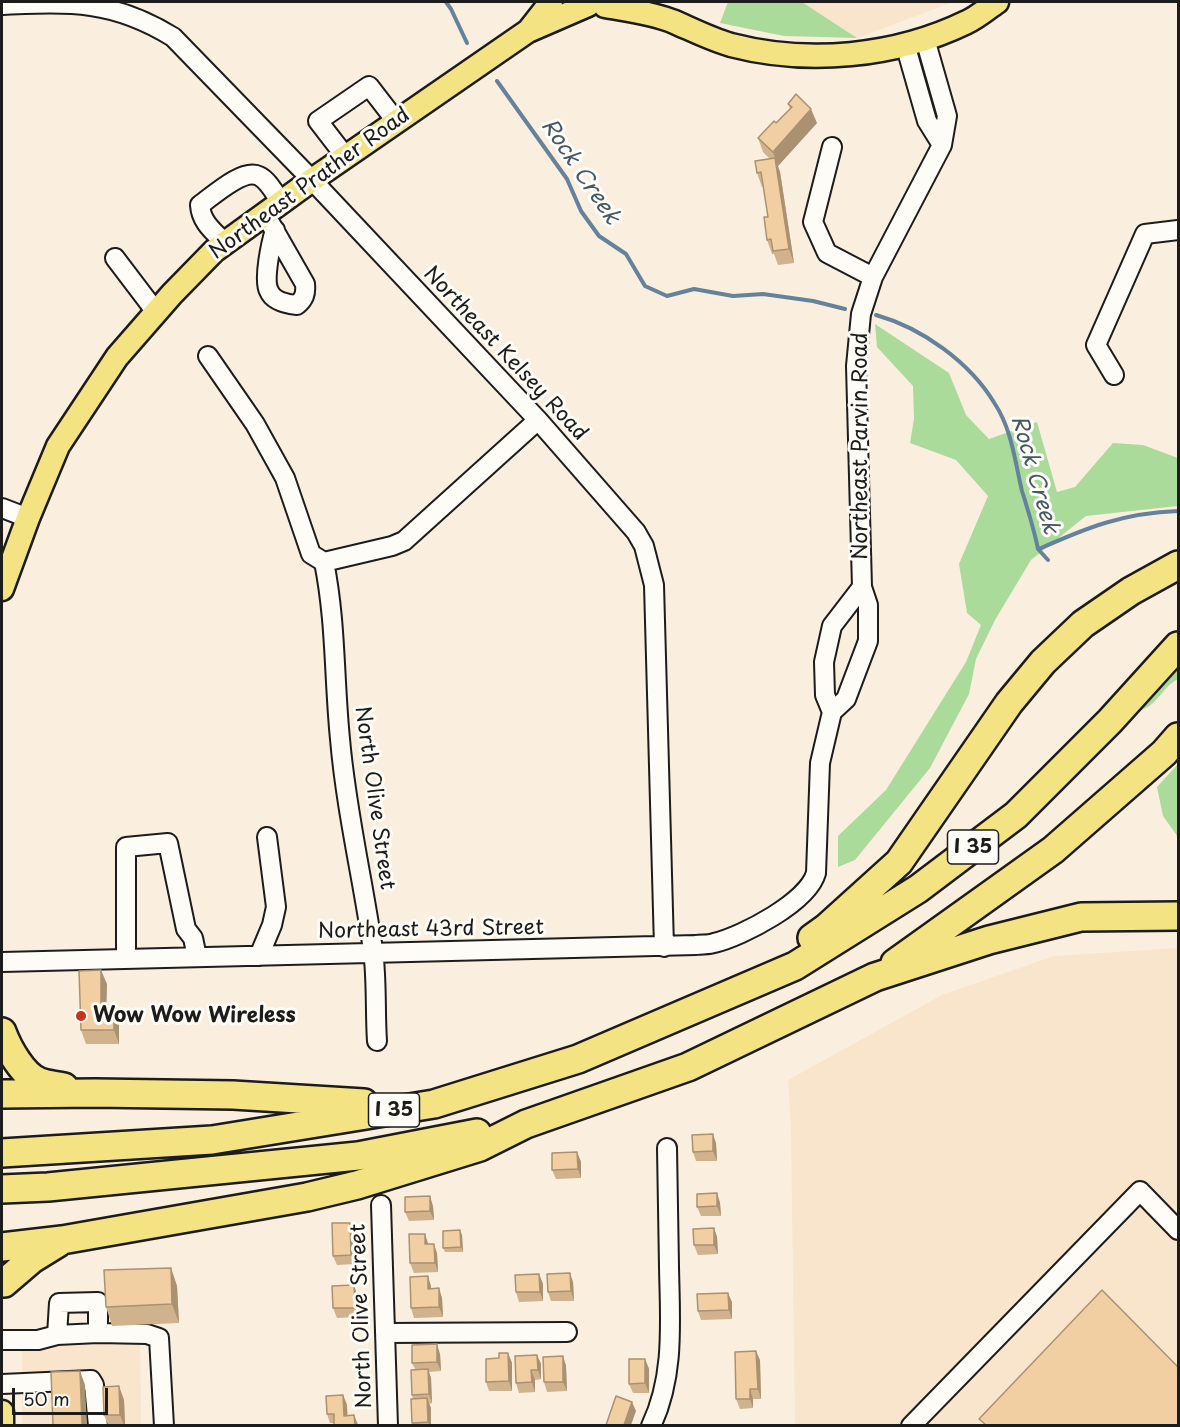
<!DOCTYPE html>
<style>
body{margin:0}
#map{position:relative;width:1180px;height:1427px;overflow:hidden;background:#faeede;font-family:"Playpen Sans",sans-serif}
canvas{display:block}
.frame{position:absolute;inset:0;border:3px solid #1c1c1c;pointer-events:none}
.scale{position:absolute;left:12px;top:1388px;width:96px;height:27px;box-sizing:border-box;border:3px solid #1c1c1c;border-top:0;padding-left:8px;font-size:18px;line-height:21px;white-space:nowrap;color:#1c1c1c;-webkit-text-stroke:4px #fdfcf7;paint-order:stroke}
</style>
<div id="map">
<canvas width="1180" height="1427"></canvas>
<div class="frame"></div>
<div class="scale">50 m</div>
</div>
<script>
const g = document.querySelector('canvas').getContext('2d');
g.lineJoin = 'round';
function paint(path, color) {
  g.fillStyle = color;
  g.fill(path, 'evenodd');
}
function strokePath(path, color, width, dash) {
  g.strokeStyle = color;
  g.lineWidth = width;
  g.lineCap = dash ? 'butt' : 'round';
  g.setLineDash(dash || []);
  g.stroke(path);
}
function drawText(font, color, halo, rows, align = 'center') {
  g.font = font + ' "Playpen Sans",sans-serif';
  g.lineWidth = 6;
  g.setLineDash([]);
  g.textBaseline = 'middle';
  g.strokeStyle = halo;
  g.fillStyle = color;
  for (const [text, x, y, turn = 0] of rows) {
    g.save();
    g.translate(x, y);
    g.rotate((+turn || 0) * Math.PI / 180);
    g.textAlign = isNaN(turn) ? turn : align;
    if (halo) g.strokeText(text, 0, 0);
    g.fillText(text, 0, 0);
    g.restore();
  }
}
paint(new Path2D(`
 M802 2H953L857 38Z
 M1178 948V1425H795L791 1129 788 1080 942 995 1054 956Z
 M140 1339 141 1425H22V1345Z`), '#f8e5cc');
paint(new Path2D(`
 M728 2H802L857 38 784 36 720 23Z
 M875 324 949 373 966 415 989 439 1037 422 1057 492 1075 487 1113 443 1143 445 1178 458V506L1086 516 1031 560 995 620 976 659 969 694 930 768 855 860 838 867V836L886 790 966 662 981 625 967 613 959 564 988 496 956 460 910 443 914 419 913 386 877 347Z
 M1178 665V679C1163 686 1158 705 1141 710Z
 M1178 764V837L1163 816 1157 787Z`), '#abdb9b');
strokePath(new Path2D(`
 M446 2 451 9 467 43
 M497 81 567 179 581 211 599 236 626 254 645 286 667 296 694 289 733 296 763 294 813 301 845 309
 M876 315C922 328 970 362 995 404 1012 430 1015 462 1022 491 1028 510 1034 529 1038 549L1048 560
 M1039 549C1088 527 1124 513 1178 511`), '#64829b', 4);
const minor = new Path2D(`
 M2 5C71 2 113 0 173 37L312 180 538 420 636 532 644 546 654 585 664 947
 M905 44 927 121 942 145
 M832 147 813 222 827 253 873 277
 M345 156 318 121 369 86 396 121
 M265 214 305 284C306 294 304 299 297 305 287 304 273 301 269 291 263 280 271 243 275 230
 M225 243C213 231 201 222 200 205 214 195 243 168 259 176 268 180 275 194 281 202
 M115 258 156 312
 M208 356 255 424 285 478 311 554 324 562
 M1114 375 1096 345 1145 234 1178 230
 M2 508 28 518
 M324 562C336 621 334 679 340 739 346 810 363 880 373 950 377 980 375 1011 377 1041
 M324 562 392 546 404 541 538 420
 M832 712 825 695 824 662 832 626 862 587
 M259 956 272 925 276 907 267 837
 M126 959V847L168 843 186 929 193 938 197 957
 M2 962 696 945C702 944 709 945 714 943 743 936 808 902 816 873L820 763 832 712 846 699 868 641V605L862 587 856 366 861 314 873 277 942 145 947 116 925 39
 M381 1205 388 1426
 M385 1333 567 1332
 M57 1335 59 1303 98 1302V1333
 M2 1340H38L57 1335 98 1333 147 1334 159 1338 164 1426
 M2 1384 91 1380 94 1385 98 1426
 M651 1426C675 1376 670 1321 669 1267 668 1227 668 1188 667 1148
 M911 1426 1140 1191 1178 1230`);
const major = new Path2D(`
 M605 6C627 10 651 13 672 21 691 29 710 39 731 45 808 65 895 57 967 22 978 17 988 8 997 2
 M529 30 551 2
 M2 589 28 518 58 446 117 357 172 294 214 251 312 180 528 31 588 5
 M2 1412V1426`);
const highway = new Path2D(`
 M812 938 826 928 899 862 1009 703 1043 662 1083 624 1131 591 1178 565
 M895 963 1053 850 1164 753 1178 737
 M2 1032C8 1048 23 1076 40 1082 47 1085 56 1085 64 1087
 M2 1094 95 1093 233 1095 364 1103
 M2 1153 212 1140 434 1104 578 1059 795 966 918 889 1016 815 1110 721 1178 646
 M2 1189 48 1187 358 1156 477 1133
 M2 1247 62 1240 307 1197 357 1185 480 1147 526 1124 688 1067 875 977 989 940 1081 917 1178 916
 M4 1283 32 1259 58 1243`);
strokePath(minor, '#1c1c1c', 22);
strokePath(major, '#1c1c1c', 27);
strokePath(highway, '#1c1c1c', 32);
strokePath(minor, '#fdfcf7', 18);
strokePath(major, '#f4e382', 22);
strokePath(highway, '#f4e382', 27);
paint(new Path2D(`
 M788 104 817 123 778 166 780 172 794 263 778 265 774 254H772L767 240 768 217 764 187H762L757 173 770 159 763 152 758 138 776 123 790 109Z
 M107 984 106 1005 119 1019V1044H86L81 1030Z
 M716 1143 717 1161H696L693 1152Z
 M577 1152 581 1162V1178L556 1179 552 1170Z
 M717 1193 720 1203 721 1216H701L697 1207Z
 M433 1206 434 1220 409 1221 405 1212Z
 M350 1223 353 1232 354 1264 337 1265 333 1256Z
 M714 1228 717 1237 718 1254 698 1255 694 1245Z
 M462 1235 463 1252H445L443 1248Z
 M428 1244 437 1253 438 1272 414 1273 410 1263Z
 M171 1268 177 1286 179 1323 112 1326 106 1307Z
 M539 1274 543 1284V1301L519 1302 516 1292Z
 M428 1276 431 1289 442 1298 443 1317 414 1318 411 1308Z
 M573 1282 574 1301H551L548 1292Z
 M354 1285 357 1295 358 1317 337 1318 333 1308Z
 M732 1302V1319L701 1320 698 1311Z
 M508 1353 512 1363V1391H489L486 1382 499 1358Z
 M440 1354 441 1371 429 1372 431 1378 432 1403 429 1404 431 1408V1425H413L412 1423 413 1399 412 1395 415 1369 412 1363Z
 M537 1355 541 1364V1379L535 1380V1392L519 1393 516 1383Z
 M563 1356 566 1366 567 1391 547 1392 544 1382Z
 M645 1359 649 1369V1393H633L629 1384Z
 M760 1360 761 1399H753V1408L740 1409 736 1399Z
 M343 1395 347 1405V1415H354L358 1425H334V1423H330L327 1414Z
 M124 1400 125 1425H108L104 1415Z`), '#d0b28c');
paint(new Path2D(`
 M811 109 817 123 778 166 773 152Z
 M775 158 780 172 794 263 789 249Z
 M101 970 107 984 106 1019 101 1005Z
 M114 1005 119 1019V1044L114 1030Z
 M713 1134 716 1143 717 1161 713 1151Z
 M577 1152 581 1162V1178L578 1169Z
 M717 1193 720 1203 721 1216 717 1206Z
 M430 1196 433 1206 434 1220 430 1211Z
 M350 1223 353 1232 354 1264 351 1255Z
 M714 1228 717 1237 718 1254 714 1245Z
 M460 1230 462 1235 463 1252 461 1247Z
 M425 1234 428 1243 429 1254 425 1244Z
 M434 1244 437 1253 438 1272 435 1263Z
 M171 1268 177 1286 179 1323 172 1304Z
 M570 1273 573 1282 574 1301 571 1291Z
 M539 1274 543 1284V1301L540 1292Z
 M428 1276 431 1286V1298L428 1289Z
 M354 1285 357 1295 358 1317 355 1308Z
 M439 1288 442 1298 443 1317 439 1307Z
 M728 1293 732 1302V1319L729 1310Z
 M437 1344 440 1354 441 1371 437 1362Z
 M756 1351 760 1360 761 1399 758 1389Z
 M508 1353 512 1363V1391L509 1381Z
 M537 1355 541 1364V1379L538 1370Z
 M563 1356 566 1366 567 1391 563 1382Z
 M645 1359 649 1369V1393L645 1383Z
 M428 1369 431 1378 432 1403 429 1394Z
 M531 1370 535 1380V1392L532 1382Z
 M80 1371 85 1385 87 1425H82Z
 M119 1386 124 1400 125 1425H124L120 1415Z
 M750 1389 753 1399V1408L750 1399Z
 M343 1395 347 1405 348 1425 344 1416Z
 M427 1398 431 1408V1425H429L428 1422Z
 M632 1402 636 1411 631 1425H624Z
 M354 1415 358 1425H355Z`), '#a99172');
const building = new Path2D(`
 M796 94 811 109 773 152 758 138 774 121 776 123 792 107 788 104Z
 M775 158 789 249 773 251 771 239 767 240 764 217H768L761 172 757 173 755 161Z
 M101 970V1005H114V1030H81L79 971Z
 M713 1134V1151L693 1152 692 1135Z
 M577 1152 578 1169 552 1170V1153Z
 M717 1193V1206L697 1207V1194Z
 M430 1196V1211L405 1212V1197Z
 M332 1223H350L351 1255 333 1256Z
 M714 1228V1245H694L693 1229Z
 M460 1230 461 1247 443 1248V1231Z
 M409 1234H425V1244H434L435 1263H410Z
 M171 1268 172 1304 106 1307 104 1270Z
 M570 1273 571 1291 548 1292 547 1274Z
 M539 1274 540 1292H516L515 1275Z
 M428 1276V1289L439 1288V1307L411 1308 410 1277Z
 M354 1285 355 1308H333L332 1286Z
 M1102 1290 1179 1368V1425H986L979 1419Z
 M728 1293 729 1310 698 1311 697 1294Z
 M437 1344V1362L412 1363V1345Z
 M756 1351 758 1389H750V1399H736L735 1352Z
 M499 1353H508L509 1381 486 1382V1359L499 1358Z
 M537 1355 538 1370H531L532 1382 516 1383 515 1356Z
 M563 1356V1382H544L543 1357Z
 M629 1359H645V1383L629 1384Z
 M428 1369 429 1394 412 1395 411 1370Z
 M80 1371 82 1425H53L51 1372Z
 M119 1386 120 1415H104L103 1387Z
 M343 1395 344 1416 354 1415 355 1425H334V1414H327L326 1396Z
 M616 1396 632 1402 624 1425H606Z
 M427 1398 428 1422 412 1423 411 1399Z`);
paint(building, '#f2cfa3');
strokePath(building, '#a99172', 1.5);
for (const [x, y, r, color] of [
 [81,1016,6,"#c8321e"]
]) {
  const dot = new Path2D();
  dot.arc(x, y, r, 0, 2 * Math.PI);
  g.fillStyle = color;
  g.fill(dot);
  strokePath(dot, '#fdfcf7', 2);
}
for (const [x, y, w] of [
 [973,847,51],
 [394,1110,51]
]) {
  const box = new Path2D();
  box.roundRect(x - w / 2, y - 17, w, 34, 4.5);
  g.fillStyle = '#fdfcf7';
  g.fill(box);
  strokePath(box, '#1c1c1c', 1.5);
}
drawText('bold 20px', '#1c1c1c', null, [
 ["I 35",973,847],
 ["I 35",394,1110]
]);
drawText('21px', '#1c1c1c', '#fdfcf7', [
 ["Northeast Prather Road",310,184,-36],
 ["Northeast Kelsey Road",505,354,47],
 ["Northeast Parvin Road",861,446,-90],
 ["North Olive Street",374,798,82],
 ["Northeast 43rd Street",431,930,-1],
 ["North Olive Street",362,1316,-92]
]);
drawText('bold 21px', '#1c1c1c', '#fdfcf7', [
 ["Wow Wow Wireless",93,1016]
], 'left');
drawText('italic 22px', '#465866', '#fdfcf7', [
 ["Rock Creek",580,172,56],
 ["Rock Creek",1034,475,74]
]);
</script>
